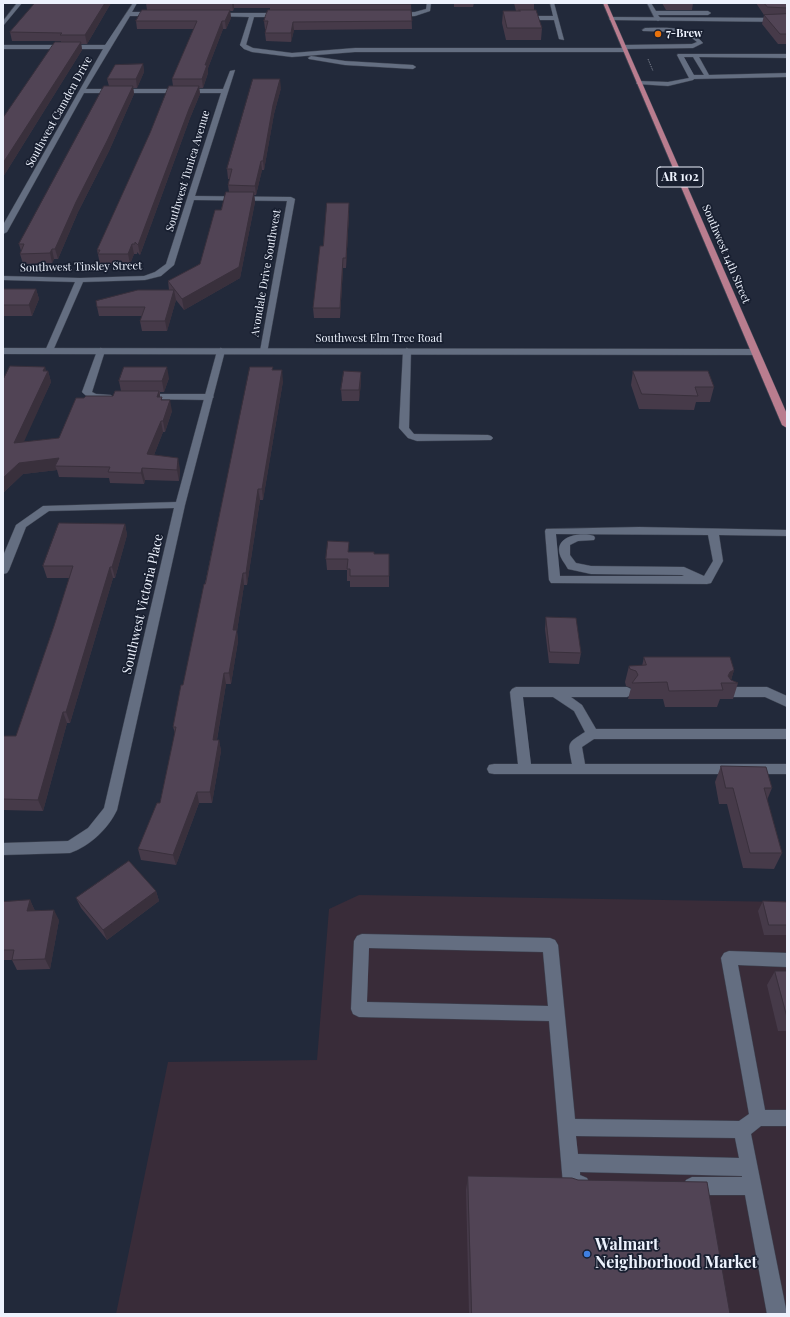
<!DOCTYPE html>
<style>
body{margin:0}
#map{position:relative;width:790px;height:1317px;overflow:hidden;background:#22293a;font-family:"Playfair Display",serif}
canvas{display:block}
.frame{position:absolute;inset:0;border:4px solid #edf2fd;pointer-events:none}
</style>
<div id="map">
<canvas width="790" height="1317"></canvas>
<div class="frame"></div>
</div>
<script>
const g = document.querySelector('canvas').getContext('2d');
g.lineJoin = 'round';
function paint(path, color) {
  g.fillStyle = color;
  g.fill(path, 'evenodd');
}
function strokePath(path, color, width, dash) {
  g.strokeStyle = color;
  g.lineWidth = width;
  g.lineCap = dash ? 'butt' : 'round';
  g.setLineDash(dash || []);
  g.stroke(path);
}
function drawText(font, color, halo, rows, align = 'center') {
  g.font = font + ' "Playfair Display",serif';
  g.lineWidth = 3.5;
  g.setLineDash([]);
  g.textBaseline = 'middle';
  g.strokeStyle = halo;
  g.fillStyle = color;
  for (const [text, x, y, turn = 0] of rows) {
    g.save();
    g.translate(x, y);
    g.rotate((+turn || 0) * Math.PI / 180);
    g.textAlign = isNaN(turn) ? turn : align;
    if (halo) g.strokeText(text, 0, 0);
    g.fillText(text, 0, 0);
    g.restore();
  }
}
paint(new Path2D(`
 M359 895 787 902V1314H116L168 1062 317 1060 329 909Z`), '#392c39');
const service = new Path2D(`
 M550 3H554L564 40 559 39 554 20H524L521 18 524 16H553Z
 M647 3H651L656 11H708L711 13 708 15H658L661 19 658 21 655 19Z
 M645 28C666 28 688 25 703 43L693 48 626 49 628 50 625 52H355L292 57 252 52 244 49 240 45 243 43 253 48 292 53 355 48H623L621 47 624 45 692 44 697 42 687 34 681 32 643 31 642 30Z
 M678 54H787V58L699 57 709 75 787 73V77L694 79 693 80 668 86 637 84 636 83 639 81 668 82 689 78 677 55ZM684 57H693L704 75H694Z
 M311 56 345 61 413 65 416 67 413 69 345 65 309 59 308 58Z
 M101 348 105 351 92 392 96 394 111 395 113 397 111 399C101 401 89 400 82 392L97 351Z
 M407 348 411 351 409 428 414 434 488 435 491 436 493 438 491 440 417 441 408 438 399 428 403 351Z
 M144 394H209L214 397 209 400 141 399 139 397 141 395Z
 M639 527 787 530V536L719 535 723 561 711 583 707 584 551 583 549 580 545 531 546 529ZM556 534 708 535 713 561 704 576 684 567 591 566 576 563 570 555V545L578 541 594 540 595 538 594 536C580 532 554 536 560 555 561 559 566 565 568 569L591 574 682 575 684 576H560Z
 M516 687H627L631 689 633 692 631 695 627 697H571L582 705 596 729H787V739H594L582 747 585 764H787V774H494L489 773 487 769 489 765 494 764H518L510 692 512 689ZM523 697H553L574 711 585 732C566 744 568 742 572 764H531Z
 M730 687H767L787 696V707L765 697H730L726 695 724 692 726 689Z
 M362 934 550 938 555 940 558 945 575 1119 739 1121 749 1114 721 958 724 953 729 951 787 953V967L738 965 765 1110H787V1126H761L751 1134 787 1314H767L745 1195H692L686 1192 683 1186 686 1180 692 1177H742V1176L580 1172V1175L587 1178 590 1184 587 1190C579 1193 574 1193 566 1190L563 1184 549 1021 359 1017 353 1014 351 1009 354 941 357 936ZM369 948 543 952 548 1006 367 1002ZM576 1136 735 1138 739 1158 578 1154Z`);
const minor = new Path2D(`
 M17 3H22L3 26V21Z
 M133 3H137L132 12H155L158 14 155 16H130L86 89H223L230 71 235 70 195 196 291 197 295 199 267 353H261L260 351 287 201 194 200 174 265 161 276 145 280 83 282 52 353H46L45 351 75 282 3 280V276L80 278 144 276 155 272 166 264 221 93H84L7 232 3 234V225L103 49H3V45H105Z
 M427 3H431L430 11 415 16 395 17 392 15 395 13 415 12 426 9Z
 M215 13H283L286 15 283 17H254L246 45 243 47 240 45 249 17 213 16 212 15Z
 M612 17 787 18V22L610 20 609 19Z
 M221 348 225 351 185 505 117 810C108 829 90 846 70 853L3 855V843L68 841 88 828 104 808 174 508 49 511 26 527 9 570 7 573 3 574V556L16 525 43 506 176 502 217 351Z`);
const tertiary = new Path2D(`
 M3 348 755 349 759 352 755 355 3 354Z`);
const primary = new Path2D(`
 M603 3H607L787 414V428L782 425Z`);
strokePath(service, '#3d4351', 1);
strokePath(minor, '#3d4351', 1);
strokePath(tertiary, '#3d4351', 1);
strokePath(primary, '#3d4351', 1);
strokePath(new Path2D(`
 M648 59 653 71`), '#787e8c', 1, [1.5, 1]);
paint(service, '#646e81');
paint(minor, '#646e81');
paint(tertiary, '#646e81');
paint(primary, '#b97d8f');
paint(new Path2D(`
 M111 3 87 44H81L82 50 3 177V118L61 42V41H12L10 32Z
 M146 3H411L412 29 294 30 291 42 266 41 265 33 266 29H265L264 21 270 10V8H234L233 11H230L231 18 226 29H223L208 68V73L203 88H199L200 94 190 118 140 255 137 252V254H134L130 264H100L97 250 173 86 172 79 194 29H137L136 21 147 10Z
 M450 3H474L473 7H454V4H450Z
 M514 3H534V10L542 28 541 40H506L502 23 503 11H516Z
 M662 3H693L692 10H666Z
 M756 3H787V44H778L762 24 764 15Z
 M143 64 144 72 137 88H133L134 94 109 151 78 212 58 259H54L52 263 23 264 20 254 21 251 19 244 109 86 107 79Z
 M281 88 274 114 264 170H262L256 195H254L255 202 240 278 184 310 176 300 167 331H142L140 321 142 316H99L97 307 169 290 168 281 200 264 221 210 229 192 228 185 230 179H228L227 169Z
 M349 213 346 268H343L340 318H314L313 308 323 246Z
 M3 289H36L39 299 32 316H3Z
 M273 367V370L283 381 263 500H260L247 585H244L237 631 238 641 231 684H226L217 740H219L221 751 212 803H199L176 865 141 860 138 849 160 803 175 733 173 727 183 685 205 584Z
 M46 371H48L51 382 23 442 59 438 84 398 113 396 121 391 119 381 169 378 164 392H160V397L172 411 165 432H163L154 455 180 469 179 481 145 480 144 484 110 483 109 478 59 477 57 470 23 474 3 493V380Z
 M633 371 714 387 710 402H696L694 410 639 409 631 385Z
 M361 372V382L359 401H342L341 390Z
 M125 524 127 535 115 578H113L70 723H67L43 811 3 810V736H16L54 626 70 578H47L43 566Z
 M349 552 374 554H389V587H350V581H347V570H327L326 559Z
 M546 617 581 653 579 664 549 663 545 629Z
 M644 657 734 670 731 680 738 683 733 699H720L717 707H665L663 699H628L631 688 626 686 625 682 629 666H642Z
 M721 766 772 788 767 800 782 853 774 869 743 868 727 804H719L715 782Z
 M156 891 159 901 107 940 81 908 76 898Z
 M30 900 35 911 59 920 50 969 17 970 12 960H3V902Z
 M763 901 787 902V935H764L758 911Z
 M775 971H787V1031H778L767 985Z
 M468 1176 578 1180 730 1314H469L466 1190Z`), '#463a49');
paint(new Path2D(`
 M105 3H111L87 44 85 35Z
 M232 3H234V8L233 11Z
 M230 10 231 18 226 29 225 21Z
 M222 21 223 29 208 68V73L203 88 202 79 205 65Z
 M293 22 294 30 291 42V33Z
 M81 42 82 50 3 177V163Z
 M143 64 144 72 137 88 136 79Z
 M280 79 281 88 274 114 264 170 263 161 273 105Z
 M133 86 134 94 109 151 78 212 58 259 55 249 76 202Z
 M199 86 200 94 190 118 140 255 138 245 189 109Z
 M261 161 262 170 256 195 255 186Z
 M254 192 255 202 240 278 184 310 182 299Z
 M349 203V213L346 268V258Z
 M132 244 134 254 130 264 128 254Z
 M52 249 54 259 52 263 50 253Z
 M343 258V268L340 318V308Z
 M36 289 39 299 32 316 29 305Z
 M174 290 176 300 167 331 165 321Z
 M45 367 47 373 48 371 51 382 18 455 14 443Z
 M167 367 169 378 164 392 162 381Z
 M282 370 283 381 263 500 262 489Z
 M361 372V382L359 401V390Z
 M159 391 161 402 157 397Z
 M170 400 172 411 165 432 163 421Z
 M161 421 163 432 150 465 147 454Z
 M59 458 55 466 57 470 23 474 3 493V478L19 463Z
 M178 458 180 469 179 481 177 470Z
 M142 468 145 480 144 484 141 473Z
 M258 489 260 500 247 585 246 573Z
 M125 524 127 535 115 578 112 567Z
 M110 567 113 578 70 723 66 712Z
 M243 573 244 585 237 631 238 641 231 684 229 673 233 630Z
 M734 670 730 683H727L730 672Z
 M224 673 226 684 215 751 213 740Z
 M63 712 67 723 43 811 38 800Z
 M219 740 221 751 212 803 210 792Z
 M197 792 199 803 176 865 173 855Z
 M156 891 159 901 107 940 103 930Z
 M30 900 35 911 32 922 27 911Z
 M54 910 59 920 50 969 45 959Z`), '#39303c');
const building = new Path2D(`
 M35 3H105L85 35H60L62 33 10 32Z
 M269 3H411V4Z
 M764 3H787V8L768 7Z
 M142 10H230L225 21H222L205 65H207L202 79H172L197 21H136Z
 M268 10H411L412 21 293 22 291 33H265L268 21H264Z
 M519 10H536L542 28H507L503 11H520Z
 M787 14V34H780L764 15Z
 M55 42H81L3 163V118Z
 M143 64 136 79H107L115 65Z
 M253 79H280L273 105 263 161H261L255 186 228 185 232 169H227Z
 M104 86H133L107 141 76 202 55 249H52L50 253 20 254 24 244H19Z
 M169 86H199L189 109 138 245 135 242V244H132L128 254H98L100 250H97L150 133Z
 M226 192H254L239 267 182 299 168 281 200 264 215 210H221Z
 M327 203H349L346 258H343L340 308H313L320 246H323Z
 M3 289H36L29 305H3Z
 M138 290H174L165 321H140L145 307H97L96 301Z
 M10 366 45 367 43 371H48L14 443 59 438 76 398H84L86 396H113L115 391H159L157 397H162L161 400H170L163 421H161L147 454 178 458 177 470 142 468 141 473 108 472 110 467 55 466 59 458 19 463 3 478V380Z
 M124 367H167L162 381H119Z
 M250 367H273L272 370H282L262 489H258L246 573H243L233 630H237L229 673H224L213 740H219L210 792H197L173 855 138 849 157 803H160L176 727H173L181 685H183L204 584H205Z
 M344 371 361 372 359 390H341Z
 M633 371H708L714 387H695L698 396 642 394Z
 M59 523 125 524 112 567H110L66 712H63L38 800 3 799V736H16L54 626 73 566H43Z
 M328 541 349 542 348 552H374V554H389V576H350V569H347L348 559H326Z
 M546 617 576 618 581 653 550 652Z
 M644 657H730L734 670 730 672 728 676 731 680 738 683H721L723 690 669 691 667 682 632 683 638 675 636 671 630 669 629 666 646 665Z
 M721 766 766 767 772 788H764L782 853H750L733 788H726Z
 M129 861 156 891 103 930 76 898Z
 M30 900 27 911 54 910 45 959 12 960 14 950H3V902Z
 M763 901 787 902V925H769Z
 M775 971H787V1017Z
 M468 1176 572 1178 578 1180 707 1182 730 1314H472Z`);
paint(building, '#514455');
strokePath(building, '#39303c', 1);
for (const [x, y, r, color] of [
 [658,34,4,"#e8710a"],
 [587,1254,4,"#3f7fe0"]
]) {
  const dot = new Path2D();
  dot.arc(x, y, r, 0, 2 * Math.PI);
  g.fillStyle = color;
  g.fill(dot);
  strokePath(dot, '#181f30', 1.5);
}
drawText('bold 11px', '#edf2fd', '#181f30', [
 ["7-Brew",666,34]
], 'left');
drawText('11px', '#edf2fd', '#181f30', [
 ["Southwest Camden Drive",59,112,-61],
 ["Southwest Tunica Avenue",188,171,-73],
 ["Southwest 14th Street",726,254,67],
 ["Southwest Tinsley Street",81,267,-1],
 ["Avondale Drive Southwest",266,273,-80],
 ["Southwest Elm Tree Road",379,339]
]);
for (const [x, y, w] of [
 [680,177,46]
]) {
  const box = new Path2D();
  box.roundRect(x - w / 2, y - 10, w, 20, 3);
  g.fillStyle = '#181f30';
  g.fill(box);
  strokePath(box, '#edf2fd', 1);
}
drawText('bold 12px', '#edf2fd', null, [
 ["AR 102",680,177]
]);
drawText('13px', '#edf2fd', '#181f30', [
 ["Southwest Victoria Place",143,604,-77]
]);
drawText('bold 16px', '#edf2fd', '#181f30', [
 ["Walmart",595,1245],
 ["Neighborhood Market",595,1263]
], 'left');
</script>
